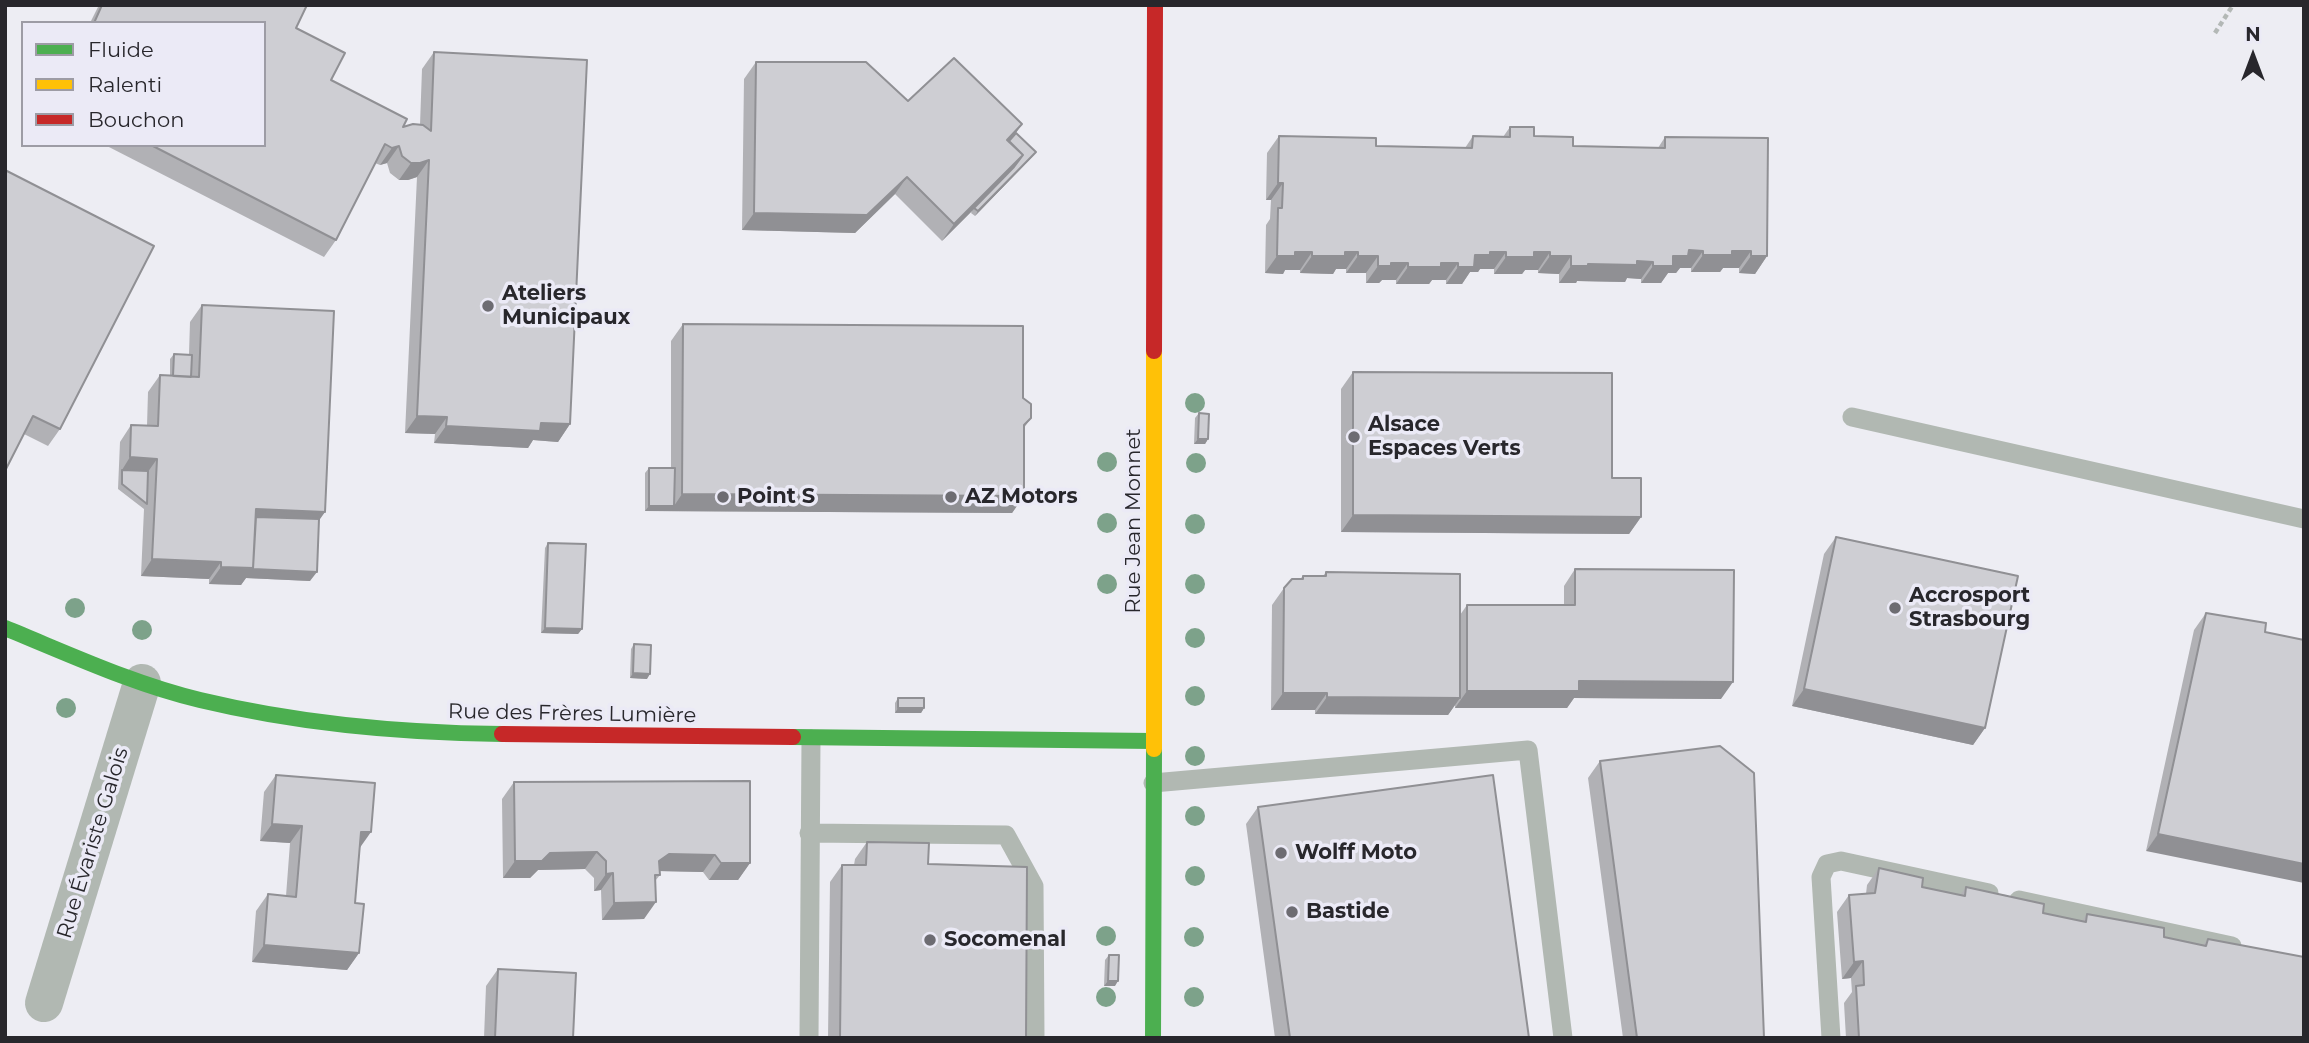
<!DOCTYPE html>
<meta charset="utf-8">
<style>
body{margin:0}
#map{position:relative;width:2309px;height:1043px;overflow:hidden;background:#ededf3;font-family:Montserrat,sans-serif}
canvas{display:block}
.frame{position:absolute;inset:0;border:7px solid #28272c;pointer-events:none}
.legend{position:absolute;left:21px;top:21px;width:245px;height:126px;box-sizing:border-box;background:#ebeaf6;border:2px solid #9d9ca5;margin:0;padding:9px 12px;list-style:none;font-size:21px;color:#28272c}
.legend li{display:flex;align-items:center;gap:14px;height:35px}
.legend b{width:35px;border:2px solid #9d9ca5}
.north{position:absolute;left:2218px;top:21px;width:70px;height:70px;-webkit-text-stroke:5px #ebeaf6;paint-order:stroke;rotate:0deg;font-size:19px;font-weight:700;line-height:28px;text-align:center;color:#28272c}
.north::after{content:'';display:block;margin:auto;width:24px;height:32px;background:#28272c;clip-path:polygon(50% 0,100% 100%,50% 72%,0 100%)}
</style>
<div id="map">
<canvas width="2309" height="1043"></canvas>
<div class="frame"></div>
<ul class="legend">
<li><b style="height:9px;background:#4caf50"></b>Fluide</li>
<li><b style="height:9px;background:#ffc107"></b>Ralenti</li>
<li><b style="height:9px;background:#c62828"></b>Bouchon</li>
</ul>
<div class="north">N</div>
</div>
<script>
const g = document.querySelector('canvas').getContext('2d');
g.lineJoin = 'round';
function strokePath(path, color, width, dash) {
  g.strokeStyle = color;
  g.lineWidth = width;
  g.lineCap = dash ? 'butt' : 'round';
  g.setLineDash(dash || []);
  g.stroke(path);
}
function paint(path, color) {
  g.fillStyle = color;
  g.fill(path, 'evenodd');
}
function drawText(font, color, halo, rows, align = 'center') {
  g.font = font + ' Montserrat,sans-serif';
  g.lineWidth = 7;
  g.setLineDash([]);
  g.textBaseline = 'middle';
  g.strokeStyle = halo;
  g.fillStyle = color;
  for (const [text, x, y, turn = 0] of rows) {
    g.save();
    g.translate(x, y);
    g.rotate((+turn || 0) * Math.PI / 180);
    g.textAlign = isNaN(turn) ? turn : align;
    if (halo) g.strokeText(text, 0, 0);
    g.fillText(text, 0, 0);
    g.restore();
  }
}
strokePath(new Path2D(`
 M2215 33 2233 5`), '#b3b8b6', 4.5, [5, 3.5]);
strokePath(new Path2D(`
 M1852 417 2304 519
 M1153 783 1528 750 1563 1038
 M809 833 1006 835 1034 886 1035 1038
 M2019 900 2232 946
 M809 1038 811 739
 M1831 1038 1821 877 1827 864 1841 861 1989 893`), '#b1b8b2', 19);
strokePath(new Path2D(`
 M44 1003 142 683`), '#b1b8b2', 38);
strokePath(new Path2D(`
 M5 628C69 654 133 684 200 700 300 724 400 733 502 734
 M793 737 1153 741
 M1153 1038 1154 749`), '#4caf50', 16);
strokePath(new Path2D(`
 M1154 749V351`), '#ffc107', 16);
strokePath(new Path2D(`
 M1154 351 1155 5
 M502 734 793 737`), '#c62828', 16);
g.fillStyle = '#7da28a';
for (const [x, y] of [
 [1195,403],
 [1107,462],
 [1196,463],
 [1107,523],
 [1195,524],
 [1107,584],
 [1195,584],
 [75,608],
 [142,630],
 [1195,638],
 [1195,696],
 [66,708],
 [1195,756],
 [1195,816],
 [1195,876],
 [1106,936],
 [1194,937],
 [1106,997],
 [1194,997]
]) {
  g.beginPath();
  g.arc(x, y, 10, 0, 2 * Math.PI);
  g.fill();
}
paint(new Path2D(`
 M99 5H307L296 28 331 80 403 127 420 125 422 69 434 52 570 424 558 442 533 440 528 448 434 443 435 434 405 433 417 177 408 180H399L390 173 387 163 380 165 375 163 336 240 324 257 105 145H264V23H90Z
 M756 62 908 101 1022 124 1016 133 1032 157 975 216 971 213 972 211 942 241 895 194 855 233 742 230 744 79Z
 M1510 127 1534 136 1573 146 1658 148 1665 137 1767 256 1755 274 1739 273V268H1723L1720 272H1691V268H1680L1676 273H1668L1661 283H1641V279L1627 278 1625 282 1577 281 1576 283H1559V274L1538 273V270H1525L1522 274H1494V269H1480L1478 272H1470L1462 284H1446V280H1432L1429 284H1396V280H1382L1379 283H1366V273H1346V269H1336L1333 274 1300 273V270H1285L1283 274 1265 273 1266 225 1270 219 1271 200H1266L1267 153 1279 136 1376 146 1465 148 1473 136 1503 137Z
 M5 170 60 429 48 446 24 434 5 470Z
 M202 305 325 512 319 519 310 581 246 578 241 585 209 584V579L141 576 144 509 118 489 120 442 131 425 147 426 148 392 160 375 170 376V359L174 354H189L190 322Z
 M683 324 1023 398 1031 418 1024 428V496L1012 513 645 511V473L649 468H671V341Z
 M1353 372 1612 478 1641 517 1629 534 1341 532V389Z
 M1199 413 1208 439 1205 444H1194L1195 418Z
 M1836 537 1985 728 1973 745 1792 706 1824 554Z
 M548 543 582 629 578 634 541 633 545 548Z
 M1575 569 1721 699 1574 698 1567 708H1455V705L1448 715 1315 714V710H1271L1272 605 1284 588 1300 579 1303 576H1323L1326 572 1460 615 1467 605H1564V586Z
 M2206 613 2265 632 2304 640 2146 851 2194 630Z
 M634 644 647 679 630 678 631 649Z
 M898 698 924 708 921 713H895V703Z
 M1600 761 1764 1038H1623L1588 778Z
 M276 775 360 848 355 903 359 953 347 970 252 962 256 911 268 894 286 896 290 843 260 841 264 792Z
 M514 782 750 863 738 880H709L703 872 660 871V875L655 881 644 919 602 920 601 890 594 891V878L585 869 538 870 530 878H503L502 799Z
 M1258 807 1529 1038H1275L1246 824Z
 M867 842 928 864 1026 1038H828L830 882 842 865H854L855 859Z
 M1879 868 1922 887 1960 895 1966 887 2043 913 2082 921 2087 914 2164 937 2203 945 2208 939 2304 1038H1846L1844 1003 1852 992 1851 978 1842 979 1837 912 1849 895 1866 894 1867 885Z
 M1109 955 1115 986H1104L1105 960Z
 M498 969 573 1038H484L486 986Z`), '#b1b1b5');
paint(new Path2D(`
 M1022 124 1010 141 999 152 1007 140Z
 M399 146 387 163 380 165 392 148Z
 M1036 152 1032 157 975 216 978 211Z
 M1023 155 1011 172 942 241 954 224Z
 M429 160 417 177 408 180H399L411 163Z
 M907 177 895 194 855 233 742 230 754 213Z
 M1278 183H1283L1271 200H1266Z
 M1689 250 1703 251 1691 268H1680L1676 273H1668L1661 283H1641L1653 266 1673 256Z
 M1732 251H1751L1739 268H1723L1720 272H1691L1703 255Z
 M1295 252H1312L1300 270H1285L1283 274 1265 273 1277 256Z
 M1345 252H1358L1346 269H1336L1333 274 1300 273 1312 256Z
 M1490 252H1506L1494 269H1480L1478 272H1470L1462 284H1446L1458 267 1475 255Z
 M1534 252H1550L1538 270H1525L1522 274H1494L1506 257Z
 M1358 256H1378L1366 273H1346Z
 M1550 256H1571L1559 274 1538 273Z
 M1751 256H1767L1755 274 1739 273Z
 M1637 261 1653 262 1641 279 1627 278 1625 282 1577 281 1576 283H1559L1571 266Z
 M1391 263H1408L1396 280H1382L1379 283H1366L1378 266Z
 M1441 263H1458L1446 280H1432L1429 284H1396L1408 267Z
 M417 416 447 417 435 434 405 433Z
 M541 423 570 424 558 442 533 440 528 448 434 443 446 426Z
 M1198 439H1208L1205 444H1194Z
 M130 457 157 459 145 476 122 470Z
 M682 494 1024 496 1012 513 645 511 649 506H674Z
 M256 509 325 512 313 529 250 526Z
 M1353 515 1641 517 1629 534 1341 532Z
 M152 559 221 562 209 579 141 576Z
 M221 567 317 572 310 581 246 578 241 585 209 584Z
 M545 628 582 629 578 634 541 633Z
 M633 673 650 674 647 679 630 678Z
 M1579 681 1733 682 1721 699 1574 698 1567 708H1455L1467 691Z
 M1804 689 1985 728 1973 745 1792 706Z
 M1283 693H1327L1315 710H1271Z
 M1327 697 1460 698 1448 715 1315 714Z
 M898 708H924L921 713H895Z
 M272 824 302 826 290 843 260 841Z
 M361 832H371L359 849Z
 M2158 834 2304 864V883L2146 851Z
 M597 852 585 869 538 870 530 878H503L515 861 550 853Z
 M669 854 715 855 703 872 657 871 659 861Z
 M721 863H750L738 880H709Z
 M613 873 601 890 594 891 606 874Z
 M656 902 644 919 602 920 614 903Z
 M264 945 359 953 347 970 252 962Z
 M1863 961 1851 978 1842 979 1854 962Z
 M1108 981H1118L1115 986H1104Z`), '#909094');
const building = new Path2D(`
 M102 5H307L296 28 345 53 331 80 407 119 403 127 413 124 423 125 431 131 434 52 587 60 570 424 541 423 540 431 446 426 447 417 417 416 429 160 420 163H411L402 156 399 146 392 148 385 144 336 240 151 145H264V23H94Z
 M954 58 1022 124 1007 140 1023 155 954 224 907 177 867 215 754 213 756 62H866L908 101Z
 M1510 127H1534V136L1573 137V146L1665 148V137L1768 138 1767 256H1751V251H1732V255H1703V251L1689 250 1688 256H1673V266H1653V262L1637 261V265L1588 264V266H1571V256H1550V252H1534V257H1506V252H1490V255H1475L1474 267H1458V263H1441V267H1408V263H1391V266H1378V256H1358V252H1345V256H1312V252H1295V256H1277L1278 208H1282L1283 183H1278L1279 136 1376 138V146L1472 148 1473 136 1510 137Z
 M1016 133 1036 152 978 211 974 208 1014 167 1023 155 1009 141Z
 M5 170 154 246 60 429 33 416 6 469 5 468Z
 M202 305 334 311 325 512 256 509 253 568 221 567V562L152 559 157 459 130 457 131 425 158 426 160 375 199 377Z
 M683 324 1023 326V398L1031 404V418L1024 425V496L682 494Z
 M174 354 192 355 191 377 173 376Z
 M1353 372 1612 373V478H1641V517L1353 515Z
 M1199 413 1209 414 1208 439H1198Z
 M649 468H675L674 506H649Z
 M122 470 148 471 147 504 122 484Z
 M256 517 319 519 317 572 253 569Z
 M1836 537 2018 576 1985 728 1804 689Z
 M548 543 586 544 582 629 545 628Z
 M1575 569 1734 570 1733 682 1579 681V691H1467V605H1575Z
 M1326 572 1460 574V698L1327 697V693H1283L1284 588 1292 579H1303V576H1326Z
 M2206 613 2266 623 2265 632 2304 640V864L2158 834Z
 M634 644 651 645 650 674 633 673Z
 M898 698H924V708H898Z
 M1720 746 1754 773 1764 1038H1637L1600 761Z
 M276 775 375 783 371 832H361L355 903 364 904 359 953 264 945 268 894 296 897 302 826 272 824Z
 M1493 775 1529 1038H1290L1258 807Z
 M750 781V863H721L715 855 669 854 659 861 660 875H655L656 902 614 903 613 873 606 874V861L597 852 550 853 542 861H515L514 782Z
 M867 842 929 843 928 864 1027 867 1026 1038H840L842 865H866Z
 M1879 868 1923 878 1922 887 1965 896 1966 887 2044 904 2043 913 2086 922 2087 914 2164 928V937L2206 946 2208 939 2304 957V1038H1859L1856 986 1864 985 1863 961 1854 962 1849 895 1875 893Z
 M1109 955H1119L1118 981H1108Z
 M498 969 576 973 573 1038H495Z`);
paint(building, '#ceced3');
strokePath(building, '#909094', 2);
for (const [x, y, r, color] of [
 [488,306,7,"#6d6c72"],
 [1354,437,7,"#6d6c72"],
 [723,497,7,"#6d6c72"],
 [951,497,7,"#6d6c72"],
 [1895,608,7,"#6d6c72"],
 [1281,853,7,"#6d6c72"],
 [1292,912,7,"#6d6c72"],
 [930,940,7,"#6d6c72"]
]) {
  const dot = new Path2D();
  dot.arc(x, y, r, 0, 2 * Math.PI);
  g.fillStyle = color;
  g.fill(dot);
  strokePath(dot, '#ebeaf6', 2.5);
}
drawText('bold 21px', '#28272c', '#ebeaf6', [
 ["Ateliers",502,294],
 ["Municipaux",502,318],
 ["Alsace",1368,425],
 ["Espaces Verts",1368,449],
 ["Point S",737,497],
 ["AZ Motors",965,497],
 ["Accrosport",1909,596],
 ["Strasbourg",1909,620],
 ["Wolff Moto",1295,853],
 ["Bastide",1306,912],
 ["Socomenal",944,940]
], 'left');
drawText('21px', '#28272c', '#ebeaf6', [
 ["Rue Jean Monnet",1134,521,-90],
 ["Rue des Frères Lumière",572,714,1],
 ["Rue Évariste Galois",93,843,-73]
]);
</script>
